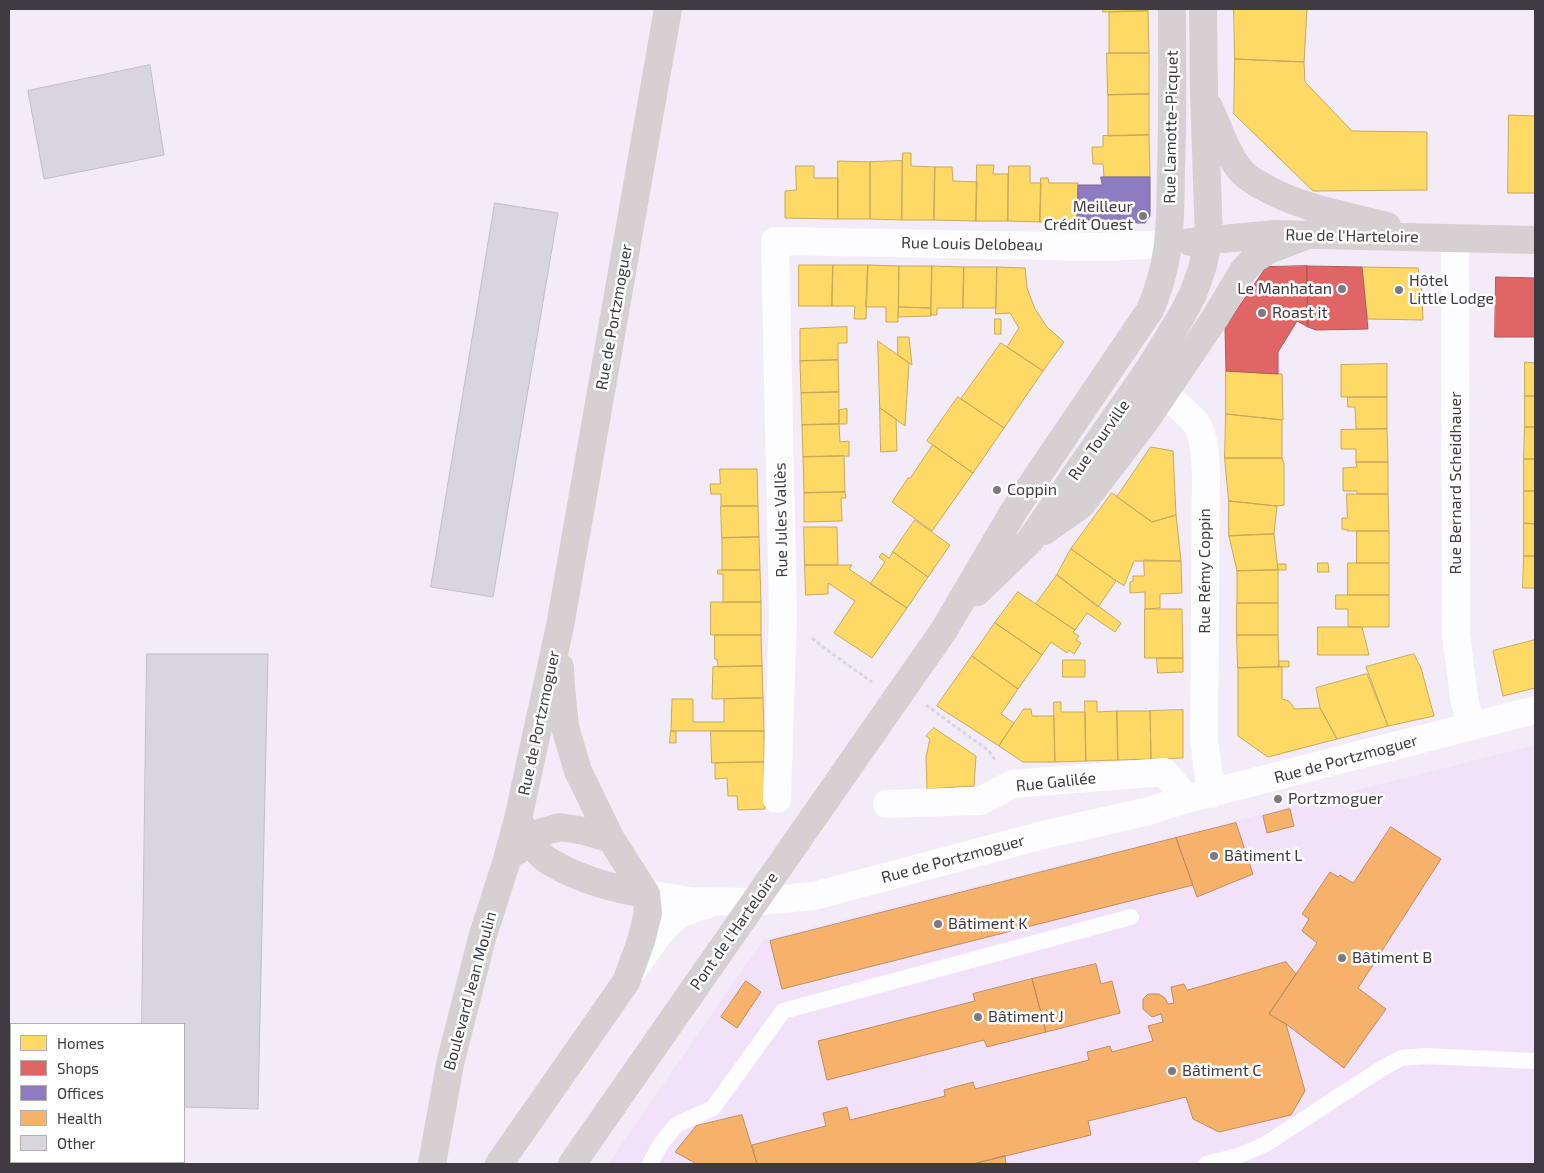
<!DOCTYPE html>
<meta charset="utf-8">
<style>
body{margin:0}
#map{position:relative;width:1544px;height:1173px;overflow:hidden;background:#f4ebf8;font-family:"Exo 2",sans-serif}
canvas{display:block}
.frame{position:absolute;inset:0;border:10px solid #403a43;pointer-events:none}
.legend{position:absolute;left:10px;top:1023px;width:175px;height:140px;box-sizing:border-box;background:#fff;border:1px solid #b3b0b4;margin:0;padding:6px 9px;list-style:none;font-size:15px;color:#403a43}
.legend li{display:flex;align-items:center;gap:10px;height:25px}
.legend b{width:25px;border:1px solid #b3b0b4}
</style>
<div id="map">
<canvas width="1544" height="1173"></canvas>
<div class="frame"></div>
<ul class="legend">
<li><b style="height:14px;background:#ffd966"></b>Homes</li>
<li><b style="height:14px;background:#e06666"></b>Shops</li>
<li><b style="height:14px;background:#8e7cc3"></b>Offices</li>
<li><b style="height:14px;background:#f6b26b"></b>Health</li>
<li><b style="height:14px;background:#d8d5df"></b>Other</li>
</ul>
</div>
<script>
const g = document.querySelector('canvas').getContext('2d');
g.lineJoin = 'round';
function paint(path, color) {
  g.fillStyle = color;
  g.fill(path, 'evenodd');
}
function strokePath(path, color, width, dash) {
  g.strokeStyle = color;
  g.lineWidth = width;
  g.lineCap = dash ? 'butt' : 'round';
  g.setLineDash(dash || []);
  g.stroke(path);
}
function drawText(font, color, halo, rows, align = 'center') {
  g.font = font + ' "Exo 2",sans-serif';
  g.lineWidth = 5;
  g.setLineDash([]);
  g.textBaseline = 'middle';
  g.strokeStyle = halo;
  g.fillStyle = color;
  for (const [text, x, y, turn = 0] of rows) {
    g.save();
    g.translate(x, y);
    g.rotate((+turn || 0) * Math.PI / 180);
    g.textAlign = isNaN(turn) ? turn : align;
    if (halo) g.strokeText(text, 0, 0);
    g.fillText(text, 0, 0);
    g.restore();
  }
}
paint(new Path2D(`
 M1535 745V1164H608L763 940Z`), '#f1e2f9');
const homes = new Path2D(`
 M1103 9H1148V11L1103 12Z
 M1234 9H1307L1304 62 1235 59Z
 M1148 11 1149 53H1109V12Z
 M1107 53H1149V94L1108 95Z
 M1235 59 1304 62 1305 82 1352 131 1427 132V190L1313 191 1234 114Z
 M1149 94V135L1108 136V95Z
 M1509 115 1535 116V193H1508Z
 M1149 135 1150 177H1104L1103 164H1093L1092 147H1103V136Z
 M903 153H911V166L935 167 934 220H902Z
 M838 161 870 162V219H838Z
 M902 161V220L870 219V162Z
 M977 165H994L993 174H1008V221H976Z
 M796 166H814V178H838V219L785 218V191L796 190Z
 M1009 166H1030V183H1041L1040 222 1008 221Z
 M935 167H952L953 181 977 182 976 221 934 220Z
 M1041 178H1048L1049 183H1078L1077 222H1040Z
 M799 265H833L832 306H799Z
 M833 265H868L866 319H854L855 306H832Z
 M868 265 899 266 898 322H886V307H866Z
 M899 266H932L931 308 899 307Z
 M932 266 964 267 963 308H937V315H931Z
 M964 267H997L996 308H963Z
 M997 267 1025 268 1027 288 1035 309 1047 327 1064 342 1043 371 1007 347 1019 328 1010 313 996 314Z
 M1362 267 1418 268 1422 293 1423 320 1368 319Z
 M899 307 931 308V316L898 317Z
 M995 319H1001V334H995Z
 M847 327V343H838V360L800 361V329Z
 M898 337H909L912 365 898 355Z
 M878 341 909 363 905 426 880 408Z
 M1001 343 1043 371 1004 428 961 399Z
 M838 360 839 392 801 393 800 361Z
 M1525 362 1535 363V396H1525Z
 M1387 364V397H1341V365Z
 M1226 371 1282 374 1283 420 1226 414Z
 M839 392V424L802 425 801 393Z
 M1525 396H1535V427H1525Z
 M958 397 1004 428 973 473 927 441Z
 M1348 397H1387V429H1356L1355 407H1348Z
 M880 408 896 419 897 451 881 452Z
 M847 409V424H839V410Z
 M1226 414 1282 420V458H1225Z
 M839 424 840 442 849 441V456L803 457 802 425Z
 M1525 427H1535V459H1524Z
 M1387 429 1388 462H1356V449H1341V430Z
 M933 445 973 473 932 531 892 502 908 478H910Z
 M1151 447 1173 451 1176 515 1152 522 1117 497Z
 M844 456 845 492 804 493 803 457Z
 M1225 458H1282L1284 463V505L1277 506 1229 501Z
 M1524 459H1535V491H1524Z
 M1356 462H1388V494H1357V491H1343V468L1357 467Z
 M720 469H757L758 506H721V494H711L710 484H720Z
 M1524 491H1535V524L1524 523Z
 M845 492 846 498H841L842 521 804 522V493Z
 M1112 493 1152 522 1176 515 1181 561H1134L1124 586 1071 549Z
 M1347 494H1388L1389 531H1347L1348 530 1342 529V518H1347Z
 M1229 501 1277 506 1274 534 1229 536Z
 M721 506H758L759 537 722 538Z
 M915 520 950 545 928 577 893 552Z
 M1524 523 1535 524V556H1524Z
 M804 527H837L838 565H805Z
 M1357 531H1389V563H1357Z
 M1274 534 1278 570 1237 571 1229 536Z
 M759 537 760 570H722V538Z
 M1071 549 1116 581 1098 607 1057 575Z
 M893 552 928 577 907 608 870 584 885 562 879 557 882 553 889 558Z
 M1524 556H1535V588H1523Z
 M1144 560 1181 561 1182 593 1160 594V608L1145 609V592L1130 593V582L1133 581V576H1144Z
 M1318 563H1328L1329 572H1318Z
 M1348 563H1389V595H1348Z
 M1278 564H1286V570H1278Z
 M805 565H852L849 569 907 608 872 658 834 633 855 601 828 583V594L806 595Z
 M718 570H760L761 602H723V574H718Z
 M1278 570V603H1237V571Z
 M1057 575 1121 623 1115 632 1087 613 1075 630 1036 604Z
 M1018 592 1075 630 1073 632 1079 636 1076 640 1081 643 1074 654 1069 650 1067 653 1051 642 1042 655 995 623Z
 M1336 595H1389V627H1348V609H1336Z
 M711 602H761V635H711Z
 M1237 603H1278V635H1237Z
 M1145 609H1182L1183 658H1145Z
 M995 623 1042 655 1018 689 972 656Z
 M1318 627H1362L1369 655H1318Z
 M715 635H761L762 666 718 667 717 659H715Z
 M1237 635H1278L1279 667 1238 668Z
 M1535 640V688L1503 696 1493 651Z
 M1414 654 1421 668 1434 716 1388 726 1366 667Z
 M972 656 1018 689 1001 714 1014 723 999 746 937 706Z
 M1157 658H1183V672L1158 673Z
 M1063 660H1085V677H1063Z
 M1279 661H1289V667H1279Z
 M762 666 763 698 712 699 713 667Z
 M1282 667V699L1289 701 1295 709 1320 708 1337 739 1268 757 1238 736V668Z
 M1367 674 1388 726 1337 739 1320 708 1316 688Z
 M763 698 764 731H671L672 699H693V722H724V699Z
 M1085 701H1097V712L1117 711 1118 760 1086 761Z
 M1054 702H1061V712H1085L1086 761 1055 762Z
 M1024 709H1031L1032 716H1054L1055 762H1023L999 746Z
 M1183 710V758L1151 759 1150 711Z
 M1117 711H1150L1151 759 1118 760Z
 M934 728 976 756 974 786 927 789 926 757 930 739 926 736Z
 M671 731H676V743H670Z
 M711 731H764V762L712 763Z
 M764 762 765 809 738 810 737 796H728L727 778 715 779V763Z`);
paint(homes, '#ffd966');
strokePath(homes, '#c6a95c', 1);
const shops = new Path2D(`
 M1307 266 1308 327 1297 321 1278 352V374L1226 371 1225 327 1266 267Z
 M1307 266 1362 267 1368 329 1316 330 1308 327Z
 M1496 277 1535 278V337H1495Z`);
paint(shops, '#e06666');
strokePath(shops, '#b0595c', 1);
const offices = new Path2D(`
 M1101 177H1150V216L1145 223 1077 222 1078 185H1102Z`);
paint(offices, '#8e7cc3');
strokePath(offices, '#77689d', 1);
const health = new Path2D(`
 M1290 809 1294 826 1267 833 1263 816Z
 M1236 823 1253 874 1197 897 1176 838Z
 M1391 827 1441 859 1358 988 1386 1009 1344 1068 1286 1024 1269 1014 1317 943 1302 931 1309 919 1302 914 1330 872 1338 877 1340 875 1353 883Z
 M1176 838 1193 885 782 989 770 941Z
 M1286 962 1296 974 1269 1014 1286 1024 1305 1091 1291 1115 1219 1132 1193 1119 1186 1097 1088 1121 1091 1135 973 1164H757L752 1145 826 1126 823 1113 847 1107 850 1120 945 1096 944 1090 973 1082 975 1089 1089 1060 1087 1052 1110 1046 1112 1052 1153 1041 1148 1026 1163 1022 1161 1014 1152 1017 1143 1009V999L1148 994H1159L1165 998 1168 1004 1174 1003 1171 987 1184 984 1187 990Z
 M1096 964 1101 984 1112 981 1120 1013 1046 1032 1032 979Z
 M1032 979 1046 1032 987 1047 984 1040 827 1080 818 1041 975 1001 973 994Z
 M746 981 761 992 737 1028 721 1017Z
 M742 1115 757 1164H694L695 1163 675 1152 696 1126Z
 M1005 1156 1006 1164H973Z`);
paint(health, '#f6b26b');
strokePath(health, '#bf8e5f', 1);
const building = new Path2D(`
 M150 65 164 155 44 179 28 91Z
 M495 203 558 213 493 597 431 587Z
 M147 654H268L258 1109 184 1107V1024H142Z`);
paint(building, '#d8d5df');
strokePath(building, '#c1bdc8', 1);
strokePath(new Path2D(`
 M812 638 831 653 872 682
 M926 705 989 751 995 760`), '#dad7db', 3, [4, 2.5]);
strokePath(new Path2D(`
 M650 1164 660 1145 676 1125 713 1108 783 1011 1131 917
 M1206 1164 1238 1156 1266 1144 1381 1069 1401 1058 1425 1056 1535 1061`), '#fdfcfe', 16);
strokePath(new Path2D(`
 M1455 238 1456 635 1465 704 1473 726
 M1152 375C1161 395 1180 405 1194 421 1205 432 1205 459 1206 474L1204 740 1211 794
 M777 799 783 614 775 241 1102 247 1169 244
 M887 804 980 801 1013 784 1164 772 1187 799
 M646 894 691 901 751 902 814 896 1043 835 1149 811 1187 799 1535 710
 M634 969C646 952 659 930 676 917 685 910 697 908 708 904`), '#fdfcfe', 28);
strokePath(new Path2D(`
 M1209 107C1219 128 1226 154 1242 172 1246 177 1254 181 1260 185 1299 208 1344 215 1387 226
 M1190 242 1275 234 1535 240
 M1044 531 1081 505 1144 423 1215 318 1243 271 1253 260 1269 250 1308 235
 M977 592 1029 542 1149 369 1181 317 1193 294 1202 269 1209 239 1204 94 1203 9
 M518 819C526 833 534 851 547 860 551 863 557 865 561 868 588 882 616 889 646 894
 M517 851 528 838 542 832 560 827 585 831 611 839
 M432 1164 450 1064 482 938 506 863 518 819 560 626 668 9
 M499 1164 626 982 641 941 648 913 646 894 611 839 578 771 565 727 561 687 560 667
 M572 1164 944 630 1015 509 1150 310C1172 260 1170 221 1171 169 1173 115 1172 62 1172 9`), '#d6d0d3', 28);
for (const [x, y, r, color] of [
 [1143,216,5,"#7f7882"],
 [1342,289,5,"#7f7882"],
 [1399,290,5,"#7f7882"],
 [1262,313,5,"#7f7882"],
 [997,490,5,"#7f7882"],
 [1278,799,5,"#7f7882"],
 [1214,856,5,"#7f7882"],
 [938,924,5,"#7f7882"],
 [1342,958,5,"#7f7882"],
 [978,1017,5,"#7f7882"],
 [1172,1071,5,"#7f7882"]
]) {
  const dot = new Path2D();
  dot.arc(x, y, r, 0, 2 * Math.PI);
  g.fillStyle = color;
  g.fill(dot);
  strokePath(dot, '#fff', 2);
}
drawText('16px', '#403a43', '#fff', [
 ["Rue Lamotte-Picquet",1171,127,-89],
 ["Rue de l'Harteloire",1352,236,1],
 ["Rue Louis Delobeau",972,244,1],
 ["Rue de Portzmoguer",614,317,-80],
 ["Rue Tourville",1099,440,-55],
 ["Rue Bernard Scheidhauer",1456,483,-90],
 ["Rue Jules Vallès",781,520,-91],
 ["Rue Rémy Coppin",1205,571,-90],
 ["Rue de Portzmoguer",539,723,-78],
 ["Rue de Portzmoguer",1346,759,-15],
 ["Rue Galilée",1056,782,-6],
 ["Rue de Portzmoguer",953,859,-15],
 ["Pont de l'Harteloire",734,931,-55],
 ["Boulevard Jean Moulin",470,991,-75]
]);
drawText('16px', '#403a43', '#fff', [
 ["Meilleur",1133,207,"right"],
 ["Crédit Ouest",1133,225,"right"],
 ["Hôtel",1409,281],
 ["Little Lodge",1409,299],
 ["Le Manhatan",1332,289,"right"],
 ["Roast it",1272,313],
 ["Coppin",1007,490],
 ["Portzmoguer",1288,799],
 ["Bâtiment L",1224,856],
 ["Bâtiment K",948,924],
 ["Bâtiment B",1352,958],
 ["Bâtiment J",988,1017],
 ["Bâtiment C",1182,1071]
], 'left');
</script>
